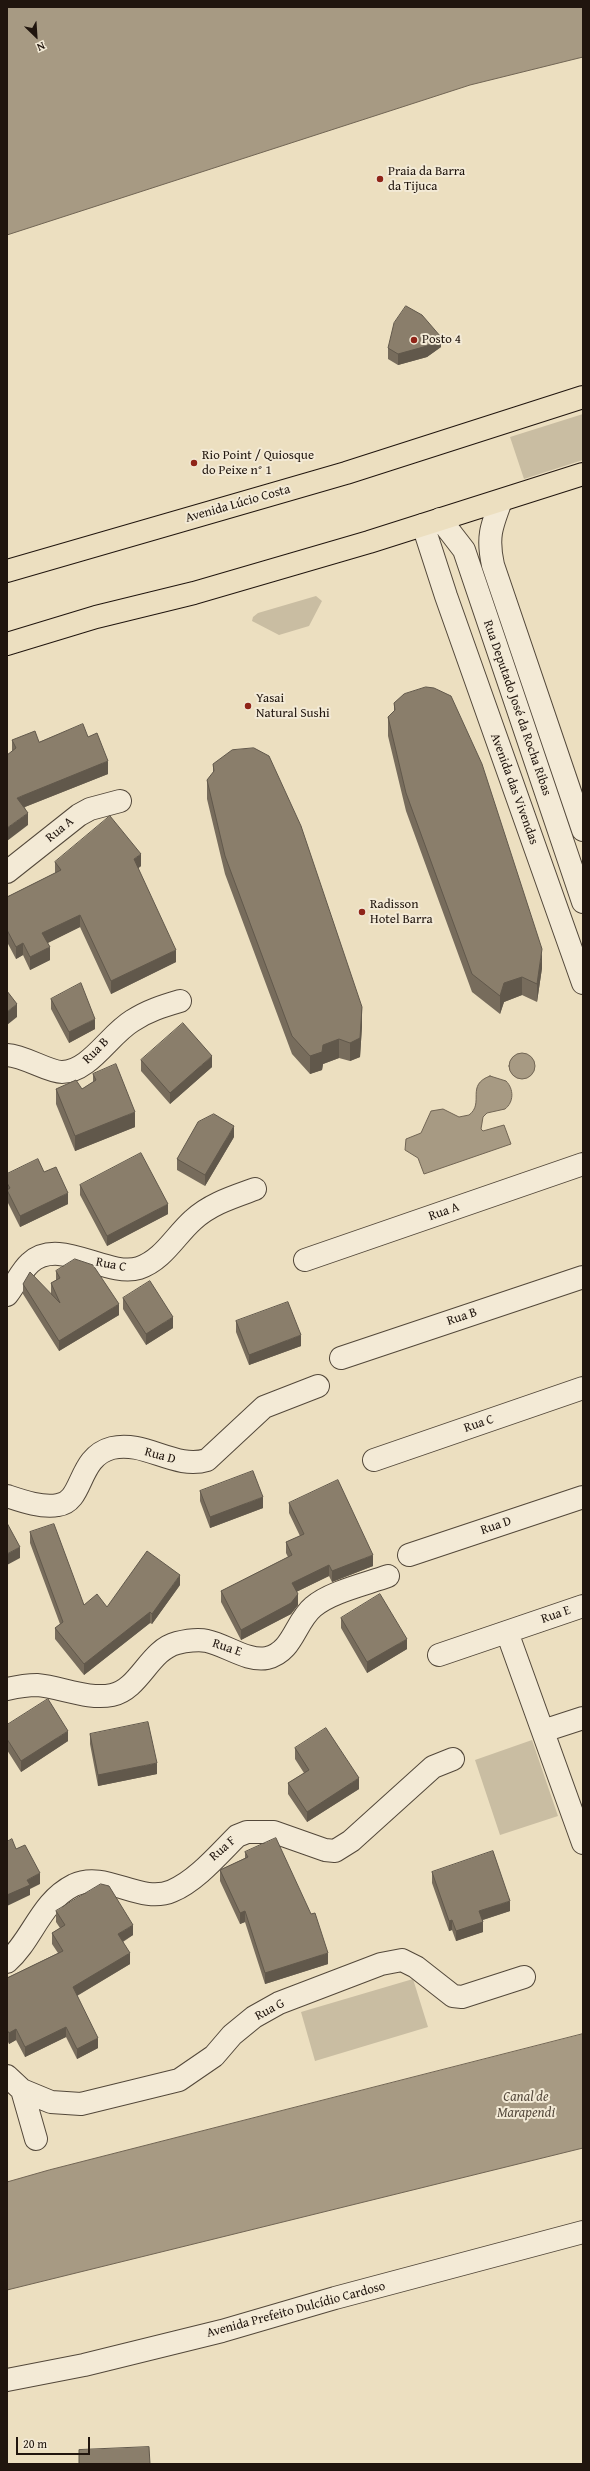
<!DOCTYPE html>
<meta charset="utf-8">
<style>
body{margin:0}
#map{position:relative;width:590px;height:2471px;overflow:hidden;background:#ecdfc0;font-family:"Gentium Book Plus",serif}
canvas{display:block}
.frame{position:absolute;inset:0;border:8px solid #20150e;pointer-events:none}
.north{position:absolute;left:16px;top:16px;width:40px;height:40px;-webkit-text-stroke:3px #f3ead6;paint-order:stroke;rotate:155deg;font-size:11px;font-weight:700;line-height:16px;text-align:center;color:#20150e}
.north::after{content:'';display:block;margin:auto;width:14px;height:18px;background:#20150e;clip-path:polygon(50% 0,100% 100%,50% 72%,0 100%)}
.scale{position:absolute;left:16px;top:2437px;width:74px;height:18px;box-sizing:border-box;border:2px solid #20150e;border-top:0;padding-left:5px;font-size:12px;line-height:14px;white-space:nowrap;color:#20150e;-webkit-text-stroke:3px #f3ead6;paint-order:stroke}
</style>
<div id="map">
<canvas width="590" height="2471"></canvas>
<div class="frame"></div>
<div class="north">N</div>
<div class="scale">20 m</div>
</div>
<script>
const g = document.querySelector('canvas').getContext('2d');
g.lineJoin = 'round';
function paint(path, color) {
  g.fillStyle = color;
  g.fill(path, 'evenodd');
}
function strokePath(path, color, width, dash) {
  g.strokeStyle = color;
  g.lineWidth = width;
  g.lineCap = dash ? 'butt' : 'round';
  g.setLineDash(dash || []);
  g.stroke(path);
}
function drawText(font, color, halo, rows, align = 'center') {
  g.font = font + ' "Gentium Book Plus",serif';
  g.lineWidth = 4;
  g.setLineDash([]);
  g.textBaseline = 'middle';
  g.strokeStyle = halo;
  g.fillStyle = color;
  for (const [text, x, y, turn = 0] of rows) {
    g.save();
    g.translate(x, y);
    g.rotate((+turn || 0) * Math.PI / 180);
    g.textAlign = isNaN(turn) ? turn : align;
    if (halo) g.strokeText(text, 0, 0);
    g.fillText(text, 0, 0);
    g.restore();
  }
}
paint(new Path2D(`
 M583 414V460L524 479 510 437Z
 M316 596 322 601 309 626 279 635 252 621 253 617 258 613Z
 M532 1740 558 1816 500 1835 475 1760Z
 M413 1979 428 2027 315 2061 301 2012Z`), '#c9bda2');
const water = new Path2D(`
 M7 7H583V57L470 85 7 235Z
 M509 1066a13 13 0 1 1 26 0a13 13 0 1 1-26 0Z
 M490 1076 506 1081C514 1089 514 1102 505 1109L487 1113 483 1117 481 1129 483 1131 504 1125 511 1144 424 1174 418 1158 405 1150 406 1139 421 1133 431 1111 443 1109 459 1117 469 1115C485 1103 465 1085 490 1076Z
 M583 2034V2148L7 2290V2182L49 2170Z`);
paint(water, '#a79a83');
strokePath(water, '#716554', 1);
const minor = new Path2D(`
 M501 501C491 527 487 538 493 565L583 830
 M440 519 464 550 583 902
 M423 525 446 596 583 983
 M7 872 79 815 90 809 120 801
 M7 1055C25 1056 48 1072 62 1072 89 1072 109 1035 132 1021 147 1011 163 1006 180 1001
 M305 1260 583 1164
 M7 1295C15 1285 21 1271 30 1263 59 1236 107 1278 139 1268 163 1260 175 1236 193 1220 210 1204 233 1197 255 1189
 M341 1358 583 1277
 M374 1460 583 1388
 M7 1496C22 1501 42 1508 58 1505 84 1502 77 1457 112 1448 145 1440 175 1470 207 1460L264 1407 318 1386
 M409 1555 583 1497
 M507 1632 583 1843
 M439 1655 583 1606
 M7 1689C16 1687 27 1685 37 1685 61 1687 88 1700 112 1695 140 1689 149 1650 177 1643 185 1641 199 1639 207 1641 226 1645 248 1662 267 1658 293 1652 295 1622 313 1607 330 1592 366 1584 388 1576
 M543 1731 583 1718
 M7 1962C33 1939 40 1902 74 1885 106 1870 140 1905 172 1891 196 1881 218 1855 237 1836L247 1832H274L325 1850 335 1851 351 1841 433 1767 453 1759
 M7 2076 22 2090 36 2139
 M22 2090 51 2102 81 2104 179 2080 214 2056 232 2035 254 2017 279 2003 381 1964 402 1960 416 1967 453 1996 462 1997 524 1977
 M7 2380 84 2365 222 2331 335 2298 583 2232`);
const major = new Path2D(`
 M7 571 346 473 583 397
 M7 644 96 617 194 593 369 542 583 474`);
strokePath(minor, '#53483a', 24);
strokePath(major, '#20150e', 24);
strokePath(minor, '#f3ead6', 22);
strokePath(major, '#ecdfc0', 22);
paint(new Path2D(`
 M441 347 427 357 398 365 388 359V348Z
 M394 703 542 968 537 1002 522 995 504 1002 500 1014 472 992 406 811 388 736V717L394 711Z
 M88 737 108 774 25 807 28 825 12 751V740L39 742Z
 M213 764 362 1026 360 1057 350 1061 339 1058 323 1064 322 1070 310 1074 292 1054 225 874 207 799V780L213 773Z
 M55 862 141 866 138 868 176 962 111 994 80 927 47 943 50 960 30 970 23 955 16 959 7 942V897L55 873Z
 M51 999 95 1029 69 1043 51 1009Z
 M141 1060 212 1067 170 1104 141 1071Z
 M93 1074 135 1127 75 1151 56 1104V1089H82L93 1082Z
 M234 1137 205 1186 177 1170V1159Z
 M44 1172 68 1204 20 1227 7 1201V1174Z
 M80 1185 168 1214 107 1246 80 1195Z
 M56 1271 119 1315 59 1351 23 1294V1284L51 1294V1283L56 1280Z
 M123 1298 173 1328 146 1345 123 1309Z
 M236 1321 301 1346 249 1365 236 1332Z
 M200 1491 263 1508 210 1528 200 1501Z
 M289 1503 373 1566 332 1582 329 1576 296 1592 298 1605 291 1614 241 1640 221 1602V1591L288 1557 286 1553V1542L300 1536 289 1513Z
 M30 1532 84 1605 107 1607 180 1585 152 1624 150 1623 84 1675 55 1639V1628L60 1624 30 1543Z
 M341 1618 407 1649 367 1673 341 1628Z
 M7 1725 68 1741 21 1772 7 1750Z
 M90 1734 157 1774 98 1786 90 1744Z
 M295 1748 359 1789 307 1822 288 1794V1783L304 1773 295 1759Z
 M245 1852 328 1964 265 1984 245 1922 240 1924 220 1881V1870L245 1858Z
 M432 1872 510 1911 483 1920V1932L456 1941 452 1930 449 1931 432 1883Z
 M56 1911 133 1935 123 1942 130 1964 77 1996 98 2048 77 2059 66 2037 25 2057 16 2040 9 2044 7 2040V1978L58 1953 52 1944V1933L60 1928 56 1922Z`), '#776c5c');
paint(new Path2D(`
 M441 337V347L427 357 398 365V354Z
 M108 761V774L17 810V798Z
 M28 813V825L7 841V828Z
 M141 854V866L134 872V859Z
 M80 915V927L42 946V933Z
 M23 943V955L16 959V947Z
 M50 947V960L30 970V957Z
 M542 949V968L537 1002V984Z
 M176 950V962L111 994V981Z
 M522 977V995L504 1002 500 1014V996L504 983Z
 M17 1004V1017L7 1025V1012Z
 M362 1007V1026L360 1057 350 1061V1043Z
 M95 1019V1029L69 1043V1032Z
 M339 1039V1058L323 1064 322 1070 310 1074V1056L323 1045Z
 M212 1056V1067L170 1104V1093Z
 M135 1112V1127L75 1151V1136Z
 M234 1126V1137L205 1186V1175Z
 M68 1193V1204L20 1227V1216Z
 M168 1204V1214L107 1246V1236Z
 M119 1304V1315L59 1351V1341Z
 M173 1317V1328L146 1345V1334Z
 M301 1335V1346L249 1365V1355Z
 M263 1497V1508L210 1528V1517Z
 M20 1547V1558L7 1565V1554Z
 M373 1555V1566L332 1582V1571Z
 M329 1565V1576L292 1594V1583Z
 M180 1575V1585L152 1624V1614Z
 M298 1594V1605L291 1614 241 1640V1630Z
 M150 1612V1623L84 1675V1664Z
 M407 1639V1649L367 1673V1662Z
 M68 1731V1741L21 1772V1761Z
 M157 1763V1774L98 1786V1775Z
 M359 1778V1789L307 1822V1812Z
 M40 1873V1884L30 1889V1895L7 1906V1895L27 1880Z
 M510 1901V1911L479 1921V1911Z
 M245 1911V1922L240 1924V1913Z
 M452 1920V1930L449 1931V1921Z
 M483 1922V1932L456 1941V1931Z
 M133 1925V1935L118 1944V1934Z
 M130 1953V1964L73 1998V1987Z
 M328 1953V1964L265 1984V1973Z
 M66 2027V2037L25 2057V2047Z
 M16 2029V2040L9 2044V2033Z
 M98 2038V2048L77 2059V2049Z`), '#61584b');
const building = new Path2D(`
 M406 306 422 315 441 337 427 346 398 354 388 348 394 323Z
 M426 687 434 688 451 696 482 764 542 949 537 984 522 977 504 983 500 996 472 974 406 793 388 717 395 710 394 703 404 694Z
 M83 724 88 737 97 733 108 761 17 798 28 813 7 828V755L16 748 12 740 35 731 39 742Z
 M254 748 269 756 301 826 362 1007 360 1038 350 1043 339 1039 323 1045 322 1052 310 1056 292 1036 225 856 207 780 214 771 213 764 232 750Z
 M110 816 141 854 134 859 176 950 111 981 80 915 42 933 50 947 30 957 23 943 16 947 7 930V897L61 870 55 862Z
 M81 983 95 1019 69 1032 51 999Z
 M7 991 17 1004 7 1012Z
 M183 1023 212 1056 170 1093 141 1060Z
 M116 1064 135 1112 75 1136 56 1089 76 1080 82 1089 96 1080 93 1074Z
 M214 1114 234 1126 205 1175 177 1159 198 1122Z
 M141 1153 168 1204 107 1236 80 1185Z
 M38 1159 44 1172 56 1167 68 1193 20 1216 7 1190 10 1188 7 1183V1174Z
 M75 1259 93 1265 119 1304 59 1341 23 1284 30 1272 60 1303 51 1283 60 1278 56 1271Z
 M150 1281 173 1317 146 1334 123 1298Z
 M288 1302 301 1335 249 1355 236 1321Z
 M253 1471 263 1497 210 1517 200 1491Z
 M338 1480 373 1555 332 1571 329 1565 292 1583 298 1594 291 1603 241 1630 221 1591 292 1555 286 1542 304 1534 289 1503Z
 M7 1523 20 1547 7 1554Z
 M54 1524 84 1605 97 1594 107 1607 147 1551 180 1575 152 1614 150 1612 84 1664 55 1628 63 1622 30 1532Z
 M380 1594 407 1639 367 1662 341 1618Z
 M48 1699 68 1731 21 1761 7 1739V1725Z
 M148 1722 157 1763 98 1775 90 1734Z
 M326 1728 359 1778 307 1812 288 1783 309 1770 295 1748Z
 M276 1838 311 1914 315 1913 328 1953 265 1973 245 1911 240 1913 220 1870 248 1857 245 1852Z
 M12 1839 16 1849 25 1845 40 1873 27 1880 30 1885 7 1895V1842Z
 M493 1851 510 1901 479 1911 483 1922 456 1931 452 1920 449 1921 432 1872Z
 M101 1884 109 1886 133 1925 118 1934 130 1953 73 1987 98 2038 77 2049 66 2027 25 2047 16 2029 9 2033 7 2030V1978L63 1951 52 1933 65 1925 56 1911Z
 M149 2447 150 2464H79V2450Z`);
paint(building, '#8a7e6b');
strokePath(building, '#61584b', 1);
for (const [x, y, r, color] of [
 [380,179,4,"#8f2418"],
 [414,340,4,"#8f2418"],
 [194,463,4,"#8f2418"],
 [248,706,4,"#8f2418"],
 [362,912,4,"#8f2418"]
]) {
  const dot = new Path2D();
  dot.arc(x, y, r, 0, 2 * Math.PI);
  g.fillStyle = color;
  g.fill(dot);
  strokePath(dot, '#f3ead6', 1.5);
}
drawText('13px', '#20150e', '#f3ead6', [
 ["Praia da Barra",388,172],
 ["da Tijuca",388,187],
 ["Posto 4",422,340],
 ["Rio Point / Quiosque",202,456],
 ["do Peixe n° 1",202,471],
 ["Yasai",256,699],
 ["Natural Sushi",256,714],
 ["Radisson",370,905],
 ["Hotel Barra",370,920]
], 'left');
drawText('13px', '#20150e', '#f3ead6', [
 ["Avenida Lúcio Costa",238,504,-16],
 ["Rua Deputado José da Rocha Ribas",517,708,71],
 ["Avenida das Vivendas",514,789,70],
 ["Rua A",60,830,-39],
 ["Rua B",96,1051,-45],
 ["Rua A",444,1212,-19],
 ["Rua C",111,1265,11],
 ["Rua B",462,1317,-19],
 ["Rua C",479,1424,-19],
 ["Rua D",160,1456,15],
 ["Rua D",496,1526,-19],
 ["Rua E",556,1615,-19],
 ["Rua E",227,1648,19],
 ["Rua F",223,1849,-41],
 ["Rua G",270,2010,-28],
 ["Avenida Prefeito Dulcídio Cardoso",296,2310,-15]
]);
drawText('italic 14px', '#564a3d', '#f3ead6', [
 ["Canal de",526,2097],
 ["Marapendi",526,2113]
]);
</script>
